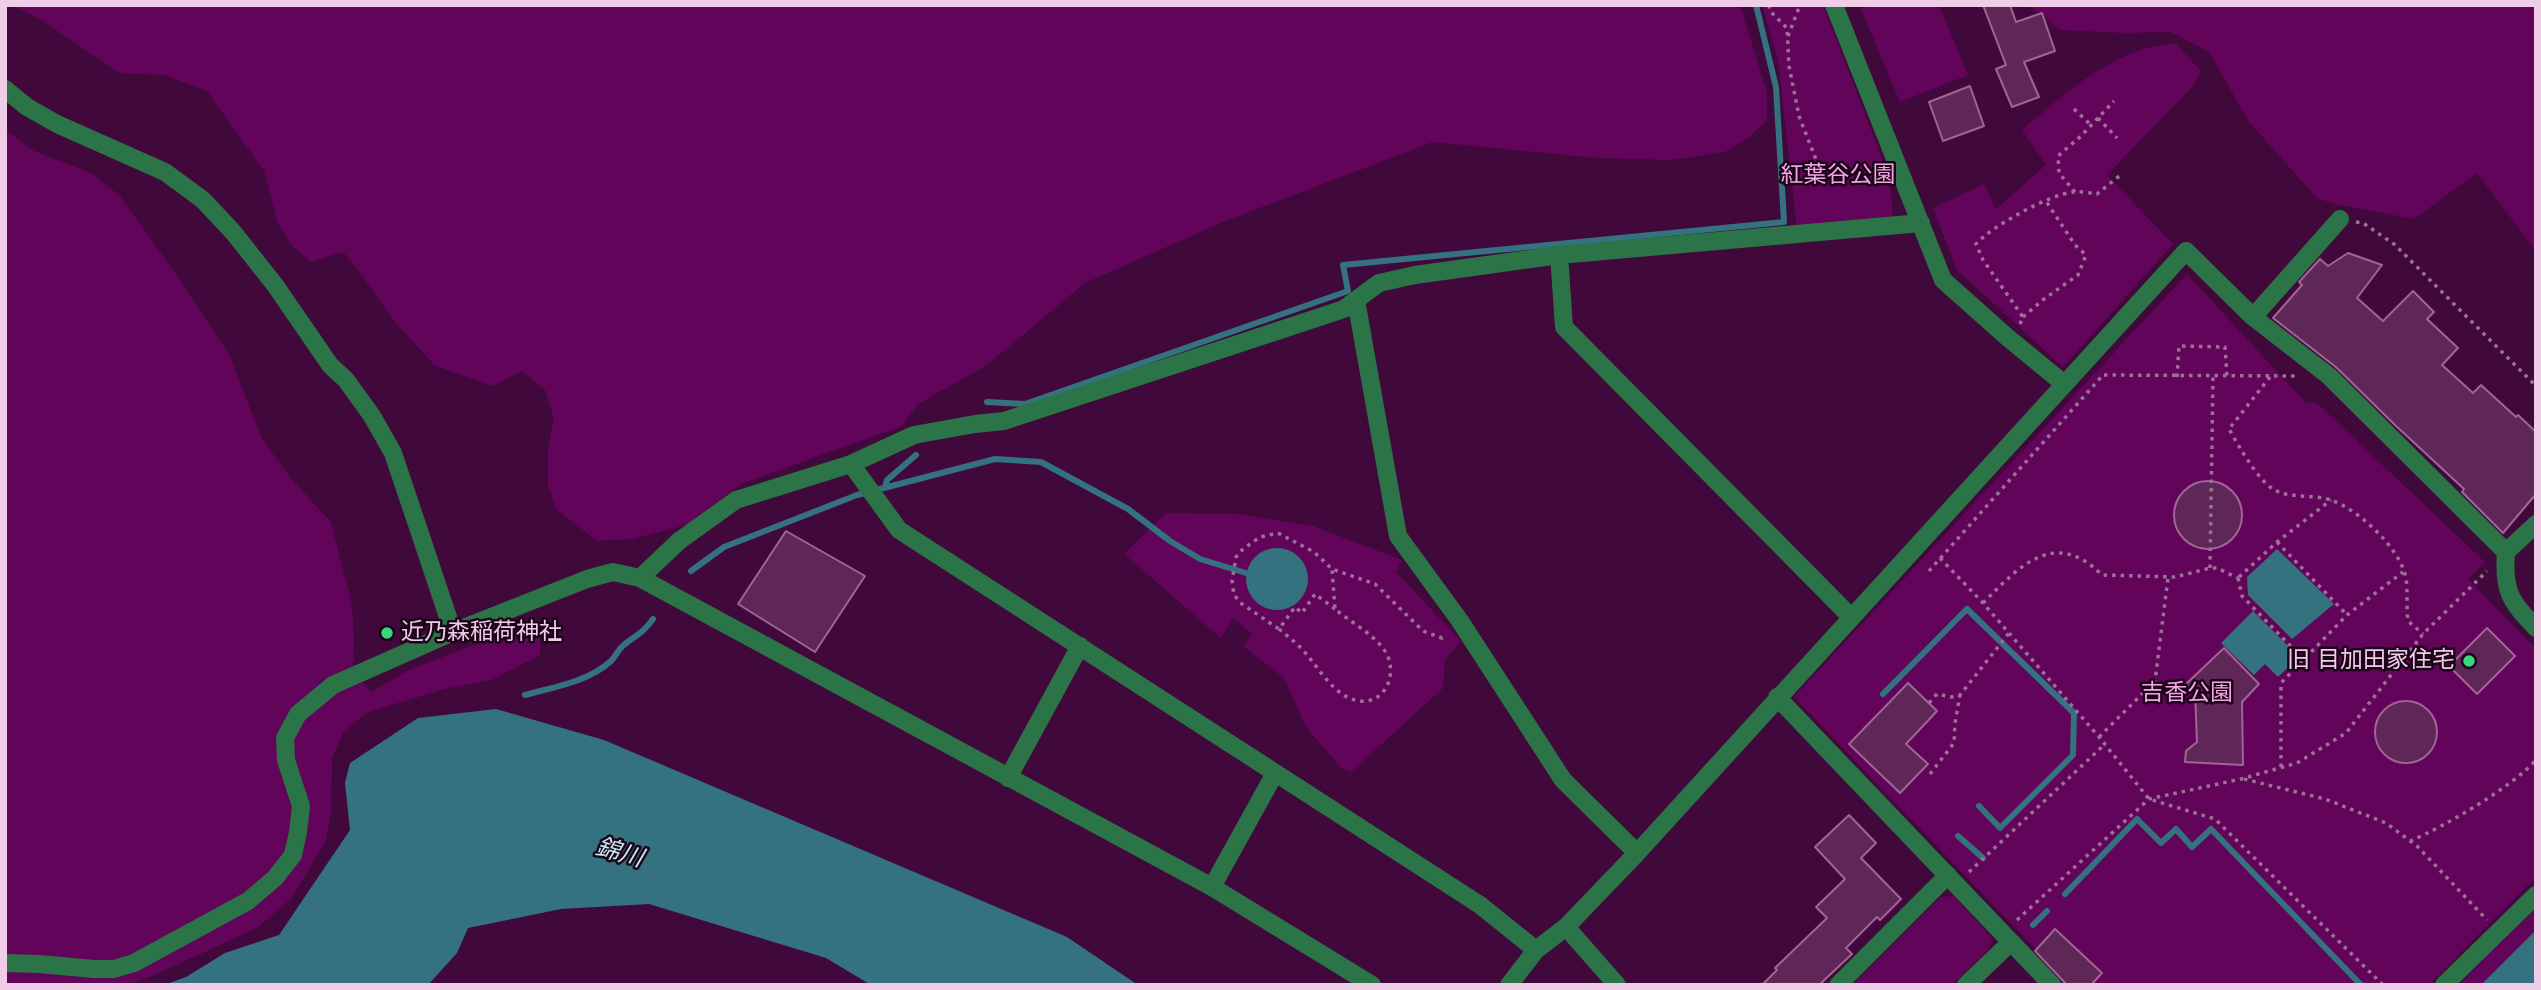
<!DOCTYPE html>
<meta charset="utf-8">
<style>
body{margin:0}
#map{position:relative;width:2541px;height:990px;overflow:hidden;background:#41093b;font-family:"DejaVu Sans",sans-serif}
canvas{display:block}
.frame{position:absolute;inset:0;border:7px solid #efcde7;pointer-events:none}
</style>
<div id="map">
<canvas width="2541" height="990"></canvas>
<div class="frame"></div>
</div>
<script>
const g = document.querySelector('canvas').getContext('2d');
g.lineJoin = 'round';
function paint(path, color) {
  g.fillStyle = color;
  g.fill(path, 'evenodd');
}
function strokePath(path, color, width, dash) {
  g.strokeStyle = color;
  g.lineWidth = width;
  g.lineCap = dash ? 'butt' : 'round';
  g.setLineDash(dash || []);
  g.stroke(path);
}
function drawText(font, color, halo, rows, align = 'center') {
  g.font = font + ' "DejaVu Sans","Noto Sans JP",sans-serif';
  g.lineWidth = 5;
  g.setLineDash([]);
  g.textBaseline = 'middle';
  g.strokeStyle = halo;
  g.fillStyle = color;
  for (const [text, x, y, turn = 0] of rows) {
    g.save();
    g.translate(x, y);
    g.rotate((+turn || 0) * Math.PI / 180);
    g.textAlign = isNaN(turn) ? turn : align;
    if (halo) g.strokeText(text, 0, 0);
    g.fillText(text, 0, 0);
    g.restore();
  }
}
paint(new Path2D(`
 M12 5H1740L1767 92V120L1748 138 1725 152 1671 160 1597 158 1433 142 1223 222 1085 283 987 365 918 404 902 426 741 484 686 525 632 539 597 541 556 509 548 484V448L554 419 545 390 522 371 492 386 434 365 396 323 359 271 343 252 311 262 291 245 278 223 264 171 207 91 164 75 119 73 40 19Z
 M1762 5H1823L1889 176 1893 218 1797 228 1778 60Z
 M1871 5H1939L1968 75 1900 102 1861 9Z
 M2028 5H2536V251L2477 173 2414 219 2335 204 2317 198 2249 122 2209 52 2171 32 2125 33 2060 30Z
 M2175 43 2201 71 2193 86 2107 175 2173 244 2063 367 1957 270 1933 208 1984 184 1996 209 2046 165 2022 130C2057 100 2097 64 2143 49 2153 46 2164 45 2175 43Z
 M5 130 34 151 91 173 119 195 176 274 229 354 262 439 293 481 331 522 352 605 354 639 353 671 371 692 409 670 514 629H540V655L492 680 444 689 366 713 343 733 332 758 331 812 326 840 291 899 257 928 148 978 125 985H5Z
 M2187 274 2306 403H2317L2485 562 2468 579 2536 649V877L2429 985H2070L1794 697Z
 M1166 513 1237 514 1313 526 1402 560 1396 572 1461 641 1445 660 1443 688 1351 772 1342 769 1306 727 1284 678 1243 646 1252 634 1233 618 1221 638 1124 554Z
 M1953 896 1992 937 1989 949 1952 985H1852L1941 897Z
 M2536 904V985H2459Z`), '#620459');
paint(new Path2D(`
 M1246 579a31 31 0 1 1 62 0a31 31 0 1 1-62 0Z
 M2277 549 2334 604 2292 639 2248 595 2247 577Z
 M2253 611 2299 657 2278 677 2265 664 2254 675 2221 643Z
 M496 709 604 740 1067 937 1138 985H871L826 958 649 904 561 909 468 928 457 953 428 985H164L186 977 225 953 279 935 350 830 345 783 350 763 418 718Z
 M2536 930V985H2481Z`), '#34727f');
strokePath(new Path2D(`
 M987 402 1025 404 1348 291 1343 265 1784 222 1776 87 1756 5
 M885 487 887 480 916 455
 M691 571 724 547 857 495 995 459 1041 462 1128 509 1170 541 1200 559 1246 573
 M1883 694 1967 609 2074 713 2073 755 2000 828 1979 806
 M525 695C554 687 588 682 611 661 616 656 619 648 625 644 638 634 643 633 653 619
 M1958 836 1983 858
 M2065 894 2137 819 2161 843 2176 829 2192 847 2211 829 2361 985
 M2033 925 2047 911`), '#34727f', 6);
const building = new Path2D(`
 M1983 5H2010L2016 22 2042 13 2055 51 2024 62 2039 97 2012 107 1996 69 2006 65Z
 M1970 86 1984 126 1943 141 1929 102Z
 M2348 253 2382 265 2357 298 2383 321 2413 291 2434 312 2427 319 2458 348 2442 365 2473 393 2481 385 2516 417 2518 415 2536 432V494L2503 533 2462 492 2464 489 2395 425 2337 368 2273 318 2302 285 2299 282 2320 259 2328 266Z
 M2174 515a34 34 0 1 1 68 0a34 34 0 1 1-68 0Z
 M786 531 865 576 815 652 738 604Z
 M2487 628 2515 656 2477 694 2449 666Z
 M2224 648 2259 684 2242 702 2243 765 2185 762 2186 751 2197 742 2195 691 2186 684Z
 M1908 683 1937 711 1906 744 1928 764 1900 793 1849 744Z
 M2375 732a31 31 0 1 1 62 0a31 31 0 1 1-62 0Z
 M1849 815 1876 843 1861 858 1901 899 1880 920 1877 917 1846 948 1852 954 1819 985H1762L1777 970 1775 968 1827 918 1816 907 1845 879 1815 847Z
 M2055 929 2102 973 2091 985H2067L2035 951Z`);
paint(building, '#5f2757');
strokePath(building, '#a16497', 2);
strokePath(new Path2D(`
 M1769 5 1770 11 1787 28 1789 66 1799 116 1822 175
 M1788 36 1800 5
 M2074 109 2091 125
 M2098 118 2117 138
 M2075 192 2059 173 2058 156 2081 136 2114 101
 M2356 222 2363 223 2394 244 2536 386
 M2023 317 2044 299 2078 275 2086 255 2075 245 2046 201
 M2020 324 2023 317 1983 260 1976 244C1992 226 2050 194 2074 192 2081 191 2090 193 2097 194L2123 173
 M2104 375 2299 376
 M2177 377 2179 346 2225 347 2227 377
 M2270 377 2229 429C2238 445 2258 480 2273 489 2289 499 2313 494 2331 500 2359 510 2400 548 2406 578 2408 592 2406 607 2408 621L2423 634
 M2277 542 2347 615
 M1940 558 1983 603 2099 737 2149 799 2215 819 2383 985
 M2210 568 2213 377
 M1929 571 2103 375
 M2239 577 2277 542 2331 500
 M2238 578 2242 596 2303 659
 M1983 603C2019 567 2054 527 2102 575L2175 577 2210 568H2217L2238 578
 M1335 609 1315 594 1302 613 1295 607 1279 629 1242 604 1234 595 1232 581 1236 557 1243 549 1260 537 1278 533 1314 552 1332 569 1375 584 1423 631 1442 638 1446 634
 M1279 629C1286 635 1293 640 1300 647 1315 662 1328 688 1349 698 1383 713 1403 672 1382 647 1370 632 1349 621 1335 609L1332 569
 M1929 703 1937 694 1951 697 1960 695 2009 633
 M2099 737 2155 681 2168 578
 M2281 767V683L2347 615 2403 572
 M1930 774 1954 743 1955 723 1960 695
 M2244 779 2325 799 2386 823 2417 846 2487 920
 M2410 841C2444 827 2512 787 2536 760
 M1969 872 2105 744
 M2017 920 2149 799 2241 779 2297 763 2346 733 2423 634 2487 571`), '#9d7196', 3.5, [3.5, 5]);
strokePath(new Path2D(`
 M1834 5 1943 280 2007 337 2063 383
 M5 89 27 107 57 124 165 172 203 200 233 232 275 285 330 365 346 380 372 416 393 453 453 632
 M1559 255 1564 327 1851 617
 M2253 317 2340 219
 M851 464 899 530 1480 905 1536 950
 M2506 552 2536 524
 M640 578 679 541 736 500 851 464 914 435 975 424 1004 421 1344 309 1356 300
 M1777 697 2052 985
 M1008 778 1080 646
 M1637 853 1563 780 1460 621 1398 536 1356 300 1379 283 1415 275 1559 255 1921 223
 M1212 887 1274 775
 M1566 927 1617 985
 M5 963 39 964 94 969H114L134 963 248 901 275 878 293 855 298 832 301 806 286 760 285 738 298 714 333 685 453 632 587 579 613 572 640 578 1212 887 1372 985
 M1509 985 1536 950 1566 927 1637 853 2186 251 2253 317 2329 376 2506 552C2503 591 2510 601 2536 628
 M1838 985 1948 875
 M1966 985 2011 942
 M2444 985 2536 895`), '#2b7447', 18);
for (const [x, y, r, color] of [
 [387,633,7,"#3bd77f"],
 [2469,661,7,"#3bd77f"]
]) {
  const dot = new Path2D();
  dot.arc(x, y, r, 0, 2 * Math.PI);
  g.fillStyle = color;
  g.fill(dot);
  strokePath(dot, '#1c0518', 2.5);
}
drawText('23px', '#f2a7e4', '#1c0518', [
 ["紅葉谷公園",1838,176],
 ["吉香公園",2187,694]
]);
drawText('23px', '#efcde7', '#1c0518', [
 ["近乃森稲荷神社",401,633],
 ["旧 目加田家住宅",2455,661,"right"]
], 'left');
drawText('italic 24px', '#c8ecf4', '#1c0518', [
 ["錦川",619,854,16]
]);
</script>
